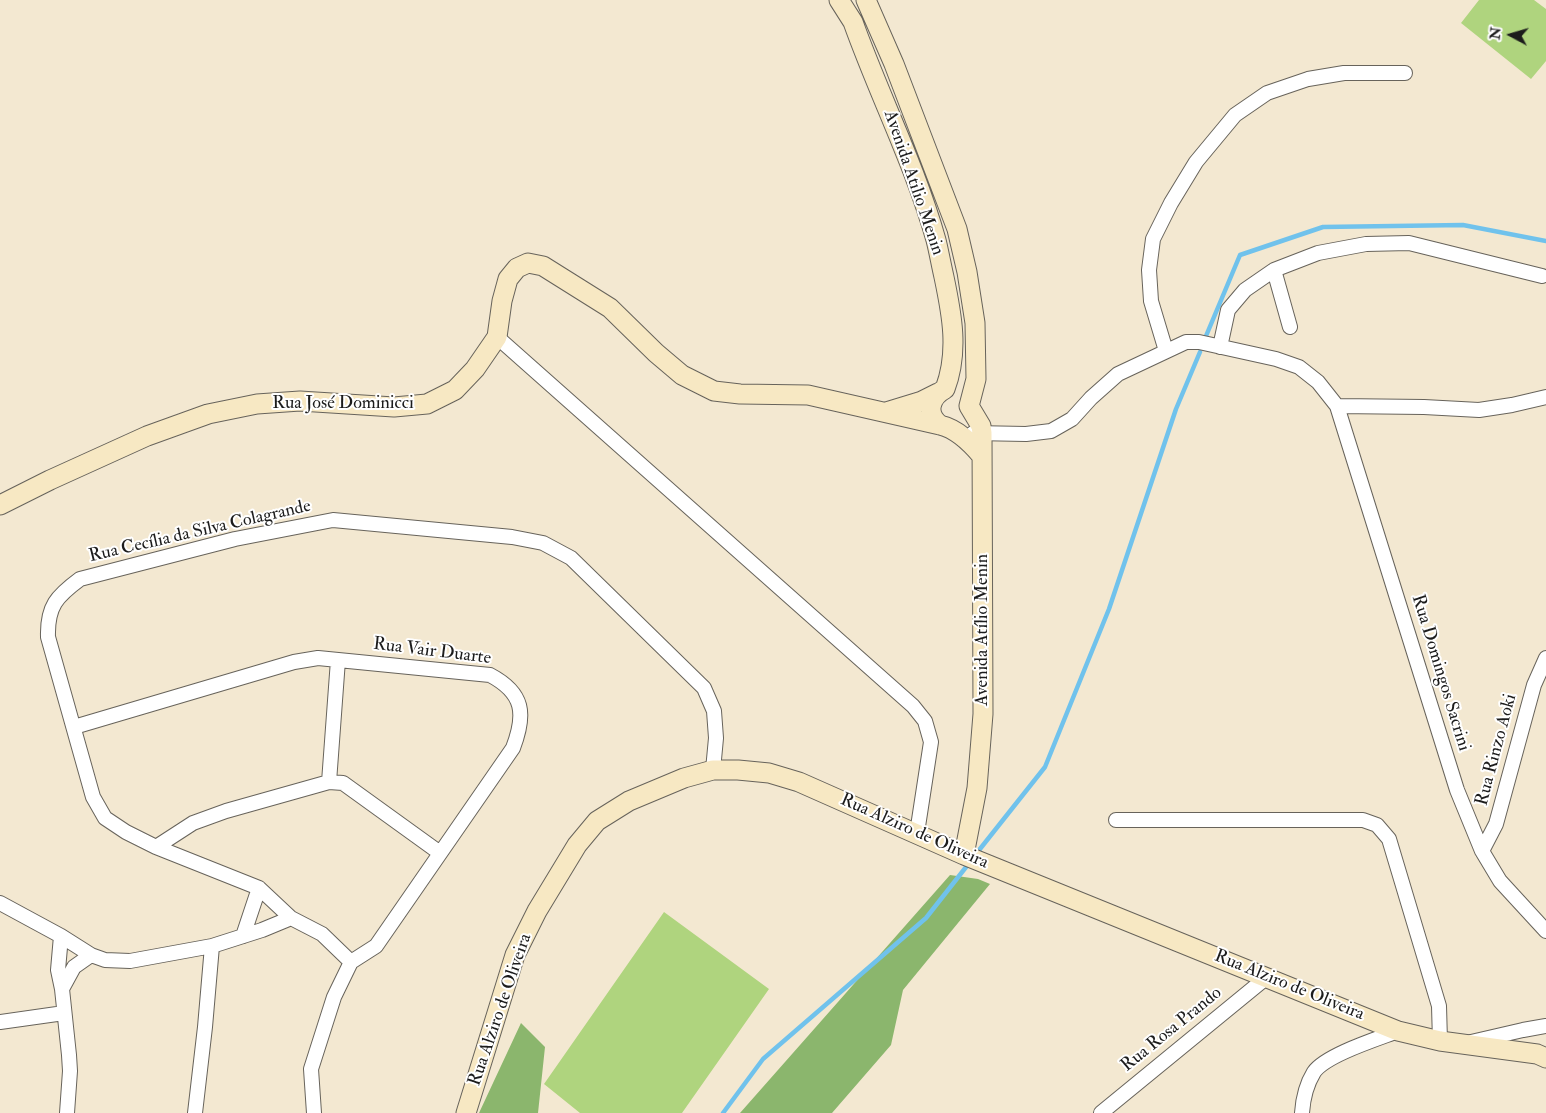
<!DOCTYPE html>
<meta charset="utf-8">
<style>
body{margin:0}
#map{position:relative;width:1546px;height:1113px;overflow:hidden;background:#f3e8d1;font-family:"IM FELL Double Pica",serif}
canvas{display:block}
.north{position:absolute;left:1486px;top:10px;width:50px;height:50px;-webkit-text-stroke:4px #fff;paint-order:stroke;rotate:276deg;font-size:14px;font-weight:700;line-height:20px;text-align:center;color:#1c1c1c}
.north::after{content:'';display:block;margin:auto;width:18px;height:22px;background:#1c1c1c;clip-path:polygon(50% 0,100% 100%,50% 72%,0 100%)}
</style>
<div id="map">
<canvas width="1546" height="1113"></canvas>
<div class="north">N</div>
</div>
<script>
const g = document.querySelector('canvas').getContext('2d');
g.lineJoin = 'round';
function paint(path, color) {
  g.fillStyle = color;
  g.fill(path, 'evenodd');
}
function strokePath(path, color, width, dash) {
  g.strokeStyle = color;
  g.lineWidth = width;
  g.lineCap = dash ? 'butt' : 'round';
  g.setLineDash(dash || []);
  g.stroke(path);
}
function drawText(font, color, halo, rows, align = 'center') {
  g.font = font + ' "IM FELL Double Pica",serif';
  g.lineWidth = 4;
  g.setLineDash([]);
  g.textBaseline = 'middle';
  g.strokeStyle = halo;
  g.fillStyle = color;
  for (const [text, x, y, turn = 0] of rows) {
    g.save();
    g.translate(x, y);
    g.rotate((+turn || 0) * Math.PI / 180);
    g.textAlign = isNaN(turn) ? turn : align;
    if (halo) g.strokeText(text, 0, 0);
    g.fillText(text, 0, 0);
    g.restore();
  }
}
paint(new Path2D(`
 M1479 0H1534L1546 9V61L1531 79 1461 23Z
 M664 912 769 989 682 1113H580L544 1084Z`), '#afd47e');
paint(new Path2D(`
 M950 875 978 879 990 884 903 990 891 1045 832 1113H740Z
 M521 1023 545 1047 538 1113H479Z`), '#8bb66d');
strokePath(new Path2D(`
 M1206 336 1240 255 1323 227 1463 225 1546 241
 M976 854 1045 767 1109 609 1176 409 1200 352
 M723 1113 763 1059 926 918 970 862`), '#70c2ec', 4.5);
const street = new Path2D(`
 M1274 270 1290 327
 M497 337 913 706 925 721 931 742 917 833
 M1220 347 1228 310 1245 290 1274 270 1318 253 1366 244 1409 243 1542 276
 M1166 351 1151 301 1149 270 1153 239 1171 203 1196 162 1235 115 1267 93 1308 79 1344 73H1405
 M1337 406 1424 407 1479 410 1512 405 1546 397
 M973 433 1026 434 1051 431 1072 419 1091 398 1118 374 1186 342H1199L1276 359 1299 367 1318 382 1337 406 1457 790 1482 851 1500 881 1546 931
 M74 727 294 662 318 658 490 675C524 693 526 714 513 748L376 946 351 962 334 997 311 1069 314 1113
 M329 782 338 660
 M1116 820H1363L1377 825 1389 839 1439 1006 1440 1041
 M156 847 193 823 226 811 329 782 343 783 440 853
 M1482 851 1496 824 1534 685 1546 658
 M0 903 61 936 91 955 105 960 130 961 212 946 262 930 291 918
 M61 936 58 970 62 989 69 1055 70 1071 67 1113
 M243 936 259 888
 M351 962 322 934 291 918 259 888 156 847 126 832 105 818 93 797 48 637C47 606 57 596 80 579L235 539 333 520 512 537 543 543 571 558 704 688 714 711 716 738 713 770
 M62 989 74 967 91 955
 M0 1022 64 1013
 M1471 1042 1523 1030 1546 1026
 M195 1113 205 1027 212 946
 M1101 1113 1267 977
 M1302 1113C1303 1098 1306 1085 1314 1072 1326 1055 1377 1039 1398 1031`);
const secondary = new Path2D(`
 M839 0 853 22C879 95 915 165 936 240 939 252 941 264 944 277 952 315 959 352 945 389 930 397 925 414 940 425
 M866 0 894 64 957 229 967 272 975 323 976 379 969 406 981 426 982 433 983 714 977 788 964 855
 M886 412 922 401 938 393
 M0 505 50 480 147 436 208 414 257 404 300 401 394 407 427 404 455 390 475 369 497 337 502 301 508 279 517 268 528 263 543 266 610 308 656 353 682 375 714 391 740 394 808 395 940 425C957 429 970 442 981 455
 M466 1113 515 955 537 911 577 845 597 821 629 801 684 778 713 770H738L769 773 799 782 964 855 1398 1031 1440 1041 1537 1054 1546 1058`);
strokePath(street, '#67635b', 16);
strokePath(secondary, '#67635b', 21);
strokePath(street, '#fff', 14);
strokePath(secondary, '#f7e8c3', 19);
drawText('18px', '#1c1c1c', '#fff', [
 ["Avenida Atilio Menin",913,183,71],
 ["Rua José Dominicci",343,404],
 ["Rua Cecília da Silva Colagrande",200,532,-13],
 ["Avenida Atílio Menin",983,630,-90],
 ["Rua Vair Duarte",432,652,7],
 ["Rua Domingos Sacrini",1440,673,73],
 ["Rua Rinzo Aoki",1497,750,-75],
 ["Rua Alziro de Oliveira",914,832,24],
 ["Rua Alziro de Oliveira",1289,986,22],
 ["Rua Alziro de Oliveira",501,1010,-71],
 ["Rua Rosa Prando",1172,1030,-39]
]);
</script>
